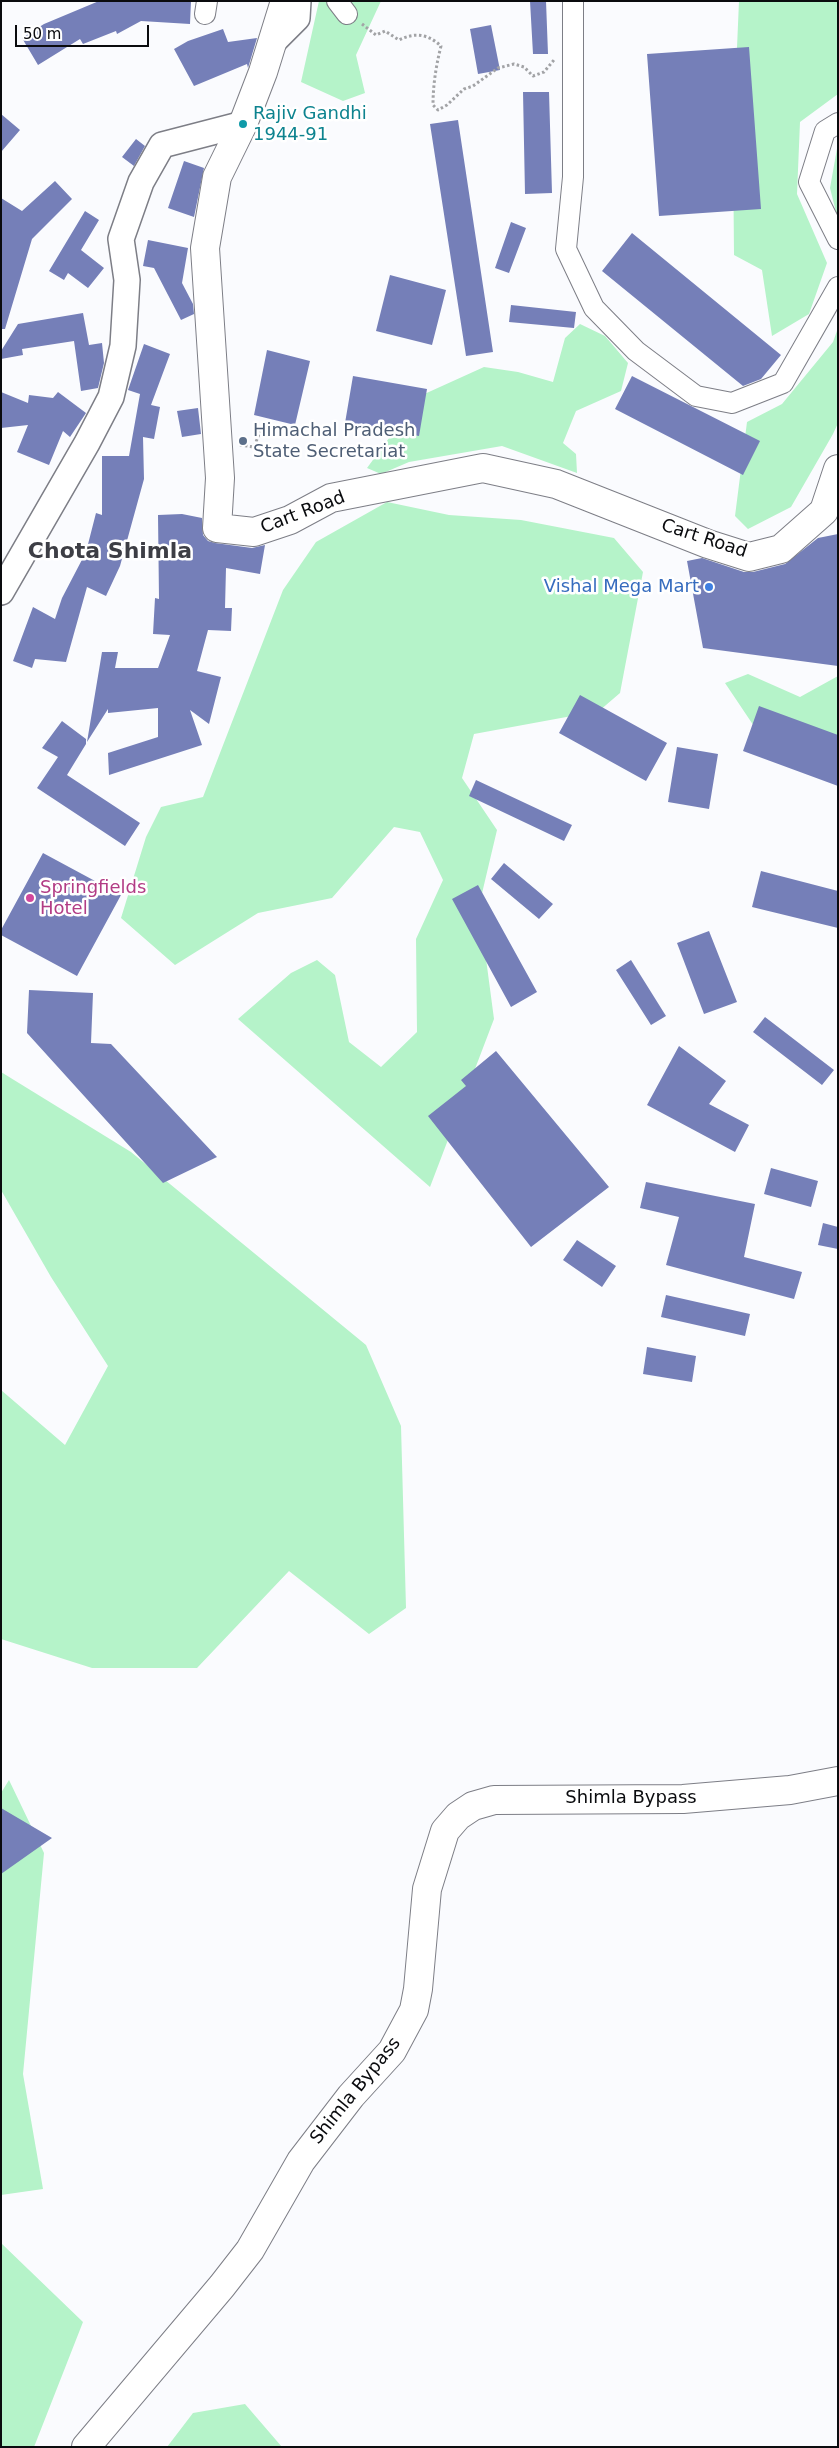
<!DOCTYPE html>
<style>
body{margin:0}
#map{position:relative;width:839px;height:2448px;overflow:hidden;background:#fafbfe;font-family:"DejaVu Sans",sans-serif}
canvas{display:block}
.frame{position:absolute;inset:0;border:2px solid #0a0b0e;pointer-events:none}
.scale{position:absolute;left:15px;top:25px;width:134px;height:22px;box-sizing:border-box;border:2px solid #0a0b0e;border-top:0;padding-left:6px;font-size:15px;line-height:18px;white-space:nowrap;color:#0a0b0e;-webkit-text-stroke:4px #fff;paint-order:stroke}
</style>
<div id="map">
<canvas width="839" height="2448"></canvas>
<div class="frame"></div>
<div class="scale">50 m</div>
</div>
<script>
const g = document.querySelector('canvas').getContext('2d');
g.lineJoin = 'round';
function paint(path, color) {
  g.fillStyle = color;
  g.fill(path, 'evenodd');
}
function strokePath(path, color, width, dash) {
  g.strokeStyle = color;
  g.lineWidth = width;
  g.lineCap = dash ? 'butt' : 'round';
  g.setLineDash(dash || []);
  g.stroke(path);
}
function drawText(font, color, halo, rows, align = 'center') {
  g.font = font + ' "DejaVu Sans",sans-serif';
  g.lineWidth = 5;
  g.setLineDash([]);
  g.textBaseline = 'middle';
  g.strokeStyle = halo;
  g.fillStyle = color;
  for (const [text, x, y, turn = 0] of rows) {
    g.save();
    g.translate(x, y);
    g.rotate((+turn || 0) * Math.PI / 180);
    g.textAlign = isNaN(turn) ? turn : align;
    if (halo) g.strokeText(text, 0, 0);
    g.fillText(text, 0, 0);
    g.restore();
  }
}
paint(new Path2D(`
 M319 1H381L356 55 365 93 343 101 301 82Z
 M739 1H838V94L800 122 797 194 827 263 809 314 772 336 762 270 734 255 733 141Z
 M838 143V220L830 188Z
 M580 324 605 336 628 363 621 391 576 411 563 443 576 454 577 473 502 446 409 462 381 474 367 468 420 396 484 367 518 372 553 382 565 338Z
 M838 328V423L833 434 791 507 748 529 735 516 747 422 782 404 833 342Z
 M387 502 449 515 521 520 614 538 643 572 620 693 599 711 474 734 462 778 497 830 479 906 494 1019 430 1187 238 1019 291 973 317 960 335 975 349 1042 381 1067 417 1032 416 939 443 880 420 832 394 827 332 898 258 913 175 965 121 918 146 837 161 807 203 797 283 590 316 542Z
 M748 674 800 697 838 676V781L774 756 725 683Z
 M1 1072 131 1152 366 1345 401 1426 406 1608 369 1634 289 1571 197 1668H92L1 1639V1390L65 1445 108 1366 51 1277 1 1190Z
 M9 1780 44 1853 23 2074 43 2189 1 2195V1793Z
 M1 2243 83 2322 34 2447H1Z
 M245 2404 282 2447H167L193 2413Z`), '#b5f3c9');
paint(new Path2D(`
 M99 1H191L190 24 141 21 117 34 116 31 83 44 80 39 38 65 22 38 44 24Z
 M530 1H546L548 54H533Z
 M491 25 500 70 478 74 470 29Z
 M223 29 228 42 257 38 248 68 247 64 194 86 174 49 188 41Z
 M749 47 761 209 659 216 647 54Z
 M523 92H549L552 193 525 194Z
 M1 114 20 130 1 152Z
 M458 120 493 352 466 356 430 124Z
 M136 139 145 146 134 166 122 157Z
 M184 161 204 168 194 217 168 208Z
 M55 181 72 199 32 239 5 329H1V198L22 211Z
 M85 211 99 220 81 250 104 268 88 288 68 273 64 280 49 271Z
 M511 222 526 228 509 273 495 268Z
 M632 233 781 355 761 379 743 386 602 271Z
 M148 240 188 248 182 283 193 304 194 314 181 320 154 268 143 266Z
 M390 275 446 290 432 345 376 331Z
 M511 305 576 312 574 328 509 322Z
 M83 313 89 345 102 343 104 363 98 388 81 391 74 341 22 349 23 355 1 359V351L18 324Z
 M144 344 170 354 151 405 160 407 154 439 143 437 144 479 120 566 106 596 87 587 66 662 35 659 32 668 13 661 33 607 55 619 62 598 86 552 96 513 102 515V456H129L140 394 128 390Z
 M267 350 310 361 295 425 254 415Z
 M353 376 427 389 419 436 345 423Z
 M632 376 760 441 743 475 615 409Z
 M1 392 28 403 29 395 53 398 58 392 86 413 70 437 63 431 49 465 17 452 28 425 1 428Z
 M198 408 201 434 182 437 177 411Z
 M182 514 202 518 203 535 208 541 215 543 252 548 265 545 260 574 226 568 225 608H232L231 631 208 630 197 671 221 677 209 724 190 710 202 745 109 775 108 753 158 737V708L108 713V709L87 742 102 652H118L115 668H158L170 635 153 634 155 598 159 599 158 515Z
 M838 534V666L703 648 687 561 702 558 744 572H753L785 564 818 538Z
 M580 695 667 743 646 781 559 733Z
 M759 706 838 735V786L743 751Z
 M62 721 86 739V744L67 775 140 823 125 846 37 788 58 757 42 748Z
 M677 747 718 754 709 809 668 802Z
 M476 780 572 825 564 841 469 796Z
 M43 853 121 895 77 976 1 935V930Z
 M504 863 553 904 539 919 491 879Z
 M761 871 838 891V928L752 907Z
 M478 885 537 992 511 1007 452 899Z
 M709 931 737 1002 704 1014 677 943Z
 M631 960 666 1016 651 1025 616 970Z
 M29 990 93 993 91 1043 111 1044 217 1157 163 1183 27 1033Z
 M765 1017 834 1070 822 1085 753 1032Z
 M679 1046 726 1081 709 1104 749 1125 735 1152 647 1105Z
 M496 1051 609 1187 531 1247 428 1116 466 1086 461 1080Z
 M771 1168 818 1181 811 1207 764 1194Z
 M646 1182 755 1204 744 1257 802 1272 794 1299 666 1265 679 1217 640 1208Z
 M823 1223 838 1227V1249L818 1245Z
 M577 1240 616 1266 602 1287 563 1260Z
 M666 1295 750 1314 745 1336 661 1317Z
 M647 1347 696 1356 692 1382 643 1374Z
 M1 1808 52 1838 1 1874Z`), '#757fb8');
const minor = new Path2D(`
 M337 1 347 14
 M573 1V177L566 249 594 308 636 351 696 396 732 403 783 383 838 287
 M205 14 207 1
 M838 123 825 131 809 182 838 239`);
const tertiary = new Path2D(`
 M272 43 297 18 298 1
 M1 592 87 443 111 397 123 346 127 280 121 239 141 182 162 145 243 124`);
const secondary = new Path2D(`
 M285 1 263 72 243 124 217 177 205 248 220 478 217 528 254 532 290 520 331 498 483 468 556 484 708 544 749 557 781 549 824 511 838 469`);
const trunk = new Path2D(`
 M86 2447 222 2286 250 2250 301 2161 351 2096 392 2051 414 2010 418 1989 427 1889 445 1831 458 1816 473 1806 494 1800 683 1799 790 1790 838 1781`);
strokePath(minor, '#7d7e86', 22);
strokePath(tertiary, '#7d7e86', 28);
strokePath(secondary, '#7d7e86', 30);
strokePath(trunk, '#7d7e86', 30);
strokePath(new Path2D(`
 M362 24 376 35 385 31 399 40C415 32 428 34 441 46 436 66 433 85 433 105L438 110 447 105 464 89 473 86 498 68 514 64 524 67 533 76 544 72 554 60
 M240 445 254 447 263 424`), '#a2a3a6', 3, [2.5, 2.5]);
strokePath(minor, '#fff', 20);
strokePath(tertiary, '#fff', 25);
strokePath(secondary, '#fff', 28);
strokePath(trunk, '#fff', 28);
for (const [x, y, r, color] of [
 [243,124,5,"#0f9aa8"],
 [243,441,5,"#5c6f8a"],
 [709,587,5,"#3f7fe0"],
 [30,898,5,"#d1479c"]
]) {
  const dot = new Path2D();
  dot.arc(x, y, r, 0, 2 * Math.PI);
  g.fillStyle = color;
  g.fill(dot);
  strokePath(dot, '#fff', 2);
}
drawText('18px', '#0d838f', '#fff', [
 ["Rajiv Gandhi",253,114],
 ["1944-91",253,135]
], 'left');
drawText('18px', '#4e5e75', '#fff', [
 ["Himachal Pradesh",253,431],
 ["State Secretariat",253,452]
], 'left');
drawText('18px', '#0a0b0e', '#fff', [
 ["Cart Road",303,513,-21],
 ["Cart Road",704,539,18],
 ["Shimla Bypass",631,1798],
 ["Shimla Bypass",356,2091,-51]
]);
drawText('18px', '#366cbe', '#fff', [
 ["Vishal Mega Mart",699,587]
], 'right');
drawText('18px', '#b23c85', '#fff', [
 ["Springfields",40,888],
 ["Hotel",40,909]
], 'left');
drawText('bold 22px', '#3d3e45', '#fff', [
 ["Chota Shimla",110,552]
]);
</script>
